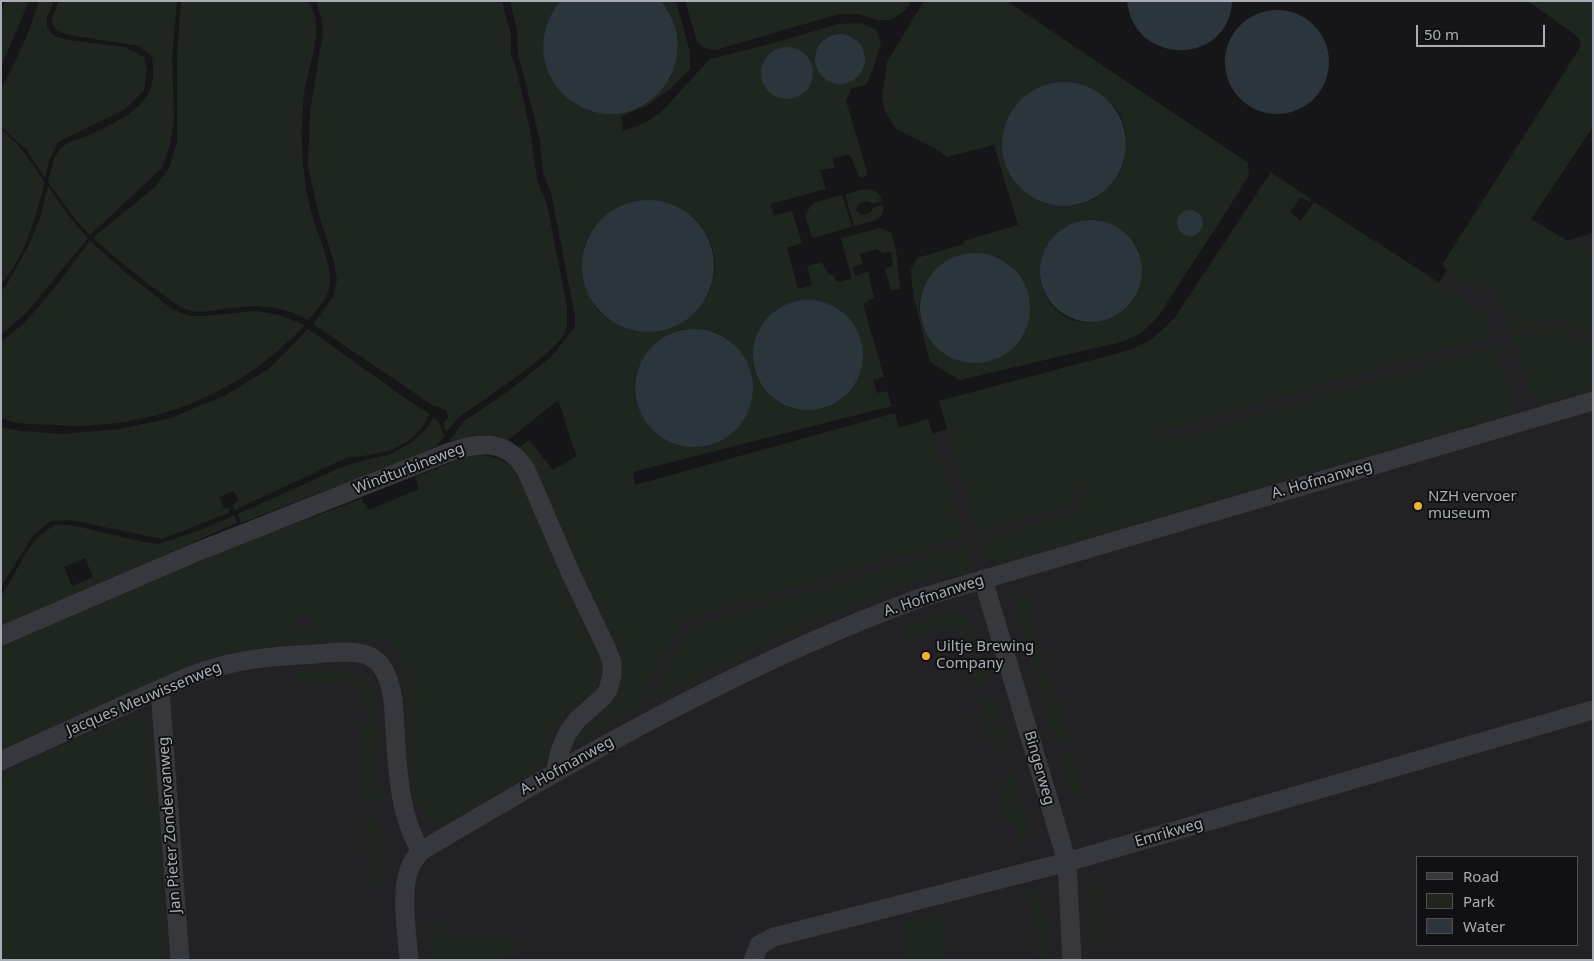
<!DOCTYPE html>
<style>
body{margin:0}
#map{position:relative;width:1594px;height:961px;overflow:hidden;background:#161618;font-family:"Noto Sans",sans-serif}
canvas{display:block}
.frame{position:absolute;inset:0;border:2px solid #a8adb8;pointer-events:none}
.legend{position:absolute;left:1416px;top:856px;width:162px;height:90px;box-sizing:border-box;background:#111113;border:1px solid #4d4f55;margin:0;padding:6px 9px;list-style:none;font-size:15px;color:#a8adb8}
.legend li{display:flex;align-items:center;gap:10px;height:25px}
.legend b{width:25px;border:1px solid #4d4f55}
.scale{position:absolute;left:1416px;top:25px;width:129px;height:22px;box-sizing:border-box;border:2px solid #a8adb8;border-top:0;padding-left:6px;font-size:15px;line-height:18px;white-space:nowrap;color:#a8adb8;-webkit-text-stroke:4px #111113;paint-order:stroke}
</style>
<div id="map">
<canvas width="1594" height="961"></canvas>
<div class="frame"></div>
<ul class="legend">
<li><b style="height:6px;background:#37383d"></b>Road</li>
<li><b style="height:14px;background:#1e261f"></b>Park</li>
<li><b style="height:14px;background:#2c353c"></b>Water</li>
</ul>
<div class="scale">50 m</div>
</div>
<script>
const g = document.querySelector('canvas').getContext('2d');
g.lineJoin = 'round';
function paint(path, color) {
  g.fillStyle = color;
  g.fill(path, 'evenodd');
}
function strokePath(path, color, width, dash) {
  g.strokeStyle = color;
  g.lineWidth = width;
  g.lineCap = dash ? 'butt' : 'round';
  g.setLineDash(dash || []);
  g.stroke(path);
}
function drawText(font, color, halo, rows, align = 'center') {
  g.font = font + ' "Noto Sans",sans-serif';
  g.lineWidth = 4;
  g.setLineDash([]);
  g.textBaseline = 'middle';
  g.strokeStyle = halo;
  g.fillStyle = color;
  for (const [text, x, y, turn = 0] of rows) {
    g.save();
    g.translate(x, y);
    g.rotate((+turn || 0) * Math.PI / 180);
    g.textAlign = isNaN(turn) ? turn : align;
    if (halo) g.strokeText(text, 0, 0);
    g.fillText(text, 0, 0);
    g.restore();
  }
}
paint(new Path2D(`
 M1593 233V960H1V667L550 548 650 516 1437 286 1448 268 1464 270ZM1418 857H1578V945H1418Z`), '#222225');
paint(new Path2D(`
 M5 1H29L1 67V15Z
 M39 1H54L47 18V29L53 35 67 40 124 47 144 57 147 71 144 90 124 110 58 142 49 160 45 178 26 149 1 127V87L8 77 28 33Z
 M59 1H177L172 56 174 115 171 142 162 168 90 235 75 219 48 182C51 172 53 157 60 149 67 142 78 139 87 136 107 127 144 110 151 88 154 77 153 68 152 57L139 46 69 35 57 31 52 23 53 15Z
 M181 1H308C327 30 308 63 304 94 303 110 301 127 302 143 303 167 305 192 312 215 318 236 334 267 329 289 327 300 315 311 308 320 276 303 257 305 222 309 213 311 201 313 192 311 182 309 173 302 165 296 139 278 117 259 93 238L155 187 169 168 177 142V56Z
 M316 1H502L511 35V53L518 76 530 130 537 180 547 204 567 307V327L562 338 545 355 515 378 458 418 447 431 445 430 444 423 448 417 446 410 439 407H435L313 324 333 297 337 280 334 262 321 222 308 168 310 112 323 31 321 17Z
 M510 1H561L550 18 545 32 544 57 548 71 572 102 590 111 635 110 648 103 671 77 678 53V38L671 15 661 1H676L690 52V69L670 89 647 106 621 116 623 131 645 123 661 112 710 59 781 41 838 24 860 23 875 29 881 41 874 66 866 85 851 89 846 101 868 175 860 178 849 154 833 158 835 168 820 170 826 189 770 204 774 215 792 211 802 243 787 248 798 289 812 285 807 266 821 262 829 274 834 275 836 282 852 279 841 238 880 228 891 233 896 249 900 289 891 290 885 269 893 265 891 252 883 253 877 249 860 254 863 264 852 267 855 276 868 272 874 297 863 304 884 377 873 380 877 393 887 391 892 406 633 472 635 485 895 413 899 428 928 419 965 537 686 619 636 708 582 740 573 742C591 724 610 709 619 685L577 567 525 455 519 447 529 440 553 470 577 456C569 438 565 418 558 400L507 441 484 435 449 441 464 421 507 392 553 355 575 327V316L551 193 543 173 540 140 518 53 517 29ZM839 34 850 36 857 41 831 82 823 77 818 48C823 40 829 35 839 34ZM792 48 801 52 803 94C793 100 784 100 774 96ZM641 200C655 199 662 202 674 208 679 210 686 212 691 216 699 221 705 231 709 240 730 285 692 332 646 332 627 332 596 317 591 298 589 291 588 282 587 275 586 268 584 260 584 253 584 227 619 204 641 200ZM802 301C811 302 821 302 829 305 858 316 872 354 856 381 848 396 840 399 824 405 798 415 794 410 775 392 769 387 759 381 756 374 753 366 753 359 754 351 757 322 774 306 802 301ZM684 329C693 330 705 329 714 332 723 335 733 342 739 350 768 387 749 438 702 446 690 444 675 444 664 439 656 435 649 427 645 420 620 383 643 340 684 329Z
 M685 1H911L907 9 891 20H877L858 14H839L715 50 704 48 697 42Z
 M924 1H1007L1248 163 1249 175 1228 209 1157 318 1140 334 1121 342 960 380 930 362 913 295 911 270 917 258 964 244V241L1018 225 994 145 947 157 938 150 896 129 885 112 882 96 887 62ZM1067 82C1078 87 1088 92 1098 97 1102 99 1108 101 1112 104 1129 120 1130 153 1120 172 1115 181 1108 188 1100 195 1091 203 1077 206 1065 206 997 206 978 111 1041 88 1050 85 1058 82 1067 82ZM1086 220C1101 219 1106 222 1117 231 1123 235 1131 239 1135 245 1141 253 1140 261 1140 270 1140 276 1141 283 1139 289 1133 308 1114 320 1095 322 1033 329 1015 234 1086 220ZM973 253C989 254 1007 258 1016 272 1023 281 1026 295 1030 305 1029 318 1026 327 1019 337 983 396 893 340 927 282 939 263 951 256 973 253Z
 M1528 1H1593V127L1531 219 1588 253 1593 247V336L1558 318 1511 332 1497 293 1482 283 1476 290C1463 283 1452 276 1442 265L1581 46 1580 40 1574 34Z
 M1 129C20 144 32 163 45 183 35 218 26 255 1 284Z
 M1271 172 1311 199 1310 202 1300 198 1290 212 1301 221 1314 202 1426 274 1482 312 1493 335 1160 432 1176 439 1496 346 1514 400 1512 413 1000 564C986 558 983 554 978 540L1075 513 1087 487 1081 483 1068 506 977 534 939 401 1126 351C1149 343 1158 335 1175 317Z
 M48 186 70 218 88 238 27 312 1 335V290L6 286 28 247 40 218Z
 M865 189C875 190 879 192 882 201L873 204 867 201 859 203 856 210 862 215 870 213 874 207 883 205C887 221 866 223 854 226L845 194Z
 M842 195 852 227 812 238 805 215 813 203Z
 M90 241 125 272 172 309 189 316H205L256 311 279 315 305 325C239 395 151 431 54 425 37 424 17 425 1 418V341C35 320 65 272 90 241Z
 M1557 325 1593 345V388L1541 404 1532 396 1527 386 1513 338Z
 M308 329 408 400 430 414C427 419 424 426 420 430 403 451 373 456 348 457L235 510 233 505 239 500 233 491 219 497 225 509 230 507 229 513 162 539 70 520 51 521 32 537 1 587V427L21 431 63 434 120 429 171 418 226 395 270 368Z
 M433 418 439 422 442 432 445 435 437 446 405 460 241 523 238 514 342 467 369 459 389 455 412 442 426 429Z
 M475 455C493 455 504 459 517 471L599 662 600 675 596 690 561 719 541 767 533 773 448 823C406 830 407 751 405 725 404 703 402 681 401 659 398 647 393 641 380 640 316 644 251 643 190 666L1 750V646L224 550 361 499 369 510 419 489 415 477 455 461ZM303 617 313 618 314 622C311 629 306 629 298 628L295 624 296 620Z
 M235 515 237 523 1 627V597L26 553 37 538 54 525H71L144 542 159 544 200 530ZM85 558 93 577 72 586 64 567Z
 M968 545 972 563 966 573 948 578 940 573 848 606 846 615 834 611 798 628 796 637 785 634 750 652 743 662 732 661 699 677 695 686 686 683 647 703 688 627Z
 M1026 594 1046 667 1032 670 1013 598Z
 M951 612C972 615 973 628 978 646L966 649 958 628 947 625 906 640 902 629Z
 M980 653 989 681 976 686 967 656Z
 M331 671C340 672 351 672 358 676 377 687 379 731 381 751L376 757 378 782 384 789V800H364L362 788 358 722H368L366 697 360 688 350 682 296 684 294 672Z
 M1048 671 1069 740 1056 744 1035 675Z
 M994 697 1000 720 977 725 974 717 981 714 980 702Z
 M128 719C143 719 151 724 155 739L167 960H1V778L38 756 119 721Z
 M1002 725 1008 748 994 751 984 732Z
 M1073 755 1085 794 1071 797 1059 759Z
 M1016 774 1028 827 1029 837 1021 842 1016 825 1011 826 1008 817 1004 818 998 794 1007 791 1002 779Z
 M365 820H379L383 889 369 883Z
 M1094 874 1104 899 1105 943H1092L1089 893Z
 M1027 888 1038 890 1043 899 1048 960H1038L1036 926 1031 924Z
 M942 911 946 960H905L903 924Z
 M443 923 445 938 513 936 515 957 481 960H432L430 925Z`), '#1e261f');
paint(new Path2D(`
 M561 1H661C709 59 646 140 579 106 562 97 550 81 545 62 540 41 546 17 561 1Z
 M1127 1H1232C1229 66 1134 67 1127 1Z
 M1225 62a52 52 0 1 1 104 0a52 52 0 1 1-104 0Z
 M815 59a25 25 0 1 1 50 0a25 25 0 1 1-50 0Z
 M761 73a26 26 0 1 1 52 0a26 26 0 1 1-52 0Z
 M1002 144a62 62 0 1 1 124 0a62 62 0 1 1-124 0Z
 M582 266a66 66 0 1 1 132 0a66 66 0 1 1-132 0Z
 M1177 223a13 13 0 1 1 26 0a13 13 0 1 1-26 0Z
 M1040 271a51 51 0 1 1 102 0a51 51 0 1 1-102 0Z
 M920 308a55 55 0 1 1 110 0a55 55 0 1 1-110 0Z
 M753 355a55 55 0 1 1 110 0a55 55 0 1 1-110 0Z
 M635 388a59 59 0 1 1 118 0a59 59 0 1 1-118 0Z`), '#2c353c');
strokePath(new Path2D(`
 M983 579 1067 862 1072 960
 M1 636 194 553 447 453C479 442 506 438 526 470L571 574 606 647 612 663V675L608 690 603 697 577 720 567 734 560 751 555 772
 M160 690 180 960
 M1 761C44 741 87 722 129 703 160 689 192 673 225 665 254 657 285 656 315 654 330 653 358 649 371 657 386 665 390 684 393 699 397 747 395 810 421 851
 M409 960C407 932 398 883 414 860 416 857 419 854 421 851 581 756 745 662 920 598L1593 401
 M753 960 759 945 774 937 1067 862 1593 710`), '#37383d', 19);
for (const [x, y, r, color] of [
 [1418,506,5,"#f2b134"],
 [926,656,5,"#f2b134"]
]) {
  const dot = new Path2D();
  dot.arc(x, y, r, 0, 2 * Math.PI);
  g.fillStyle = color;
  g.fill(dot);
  strokePath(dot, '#111113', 2);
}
drawText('15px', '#a8adb8', '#111113', [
 ["Windturbineweg",409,469,-21],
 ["A. Hofmanweg",1322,480,-16],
 ["A. Hofmanweg",934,596,-18],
 ["Jacques Meuwissenweg",144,699,-23],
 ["A. Hofmanweg",567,766,-29],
 ["Bingerweg",1039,768,74],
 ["Jan Pieter Zondervanweg",170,825,-94],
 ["Emrikweg",1169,833,-16]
]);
drawText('15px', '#a8adb8', '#111113', [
 ["NZH vervoer",1428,497],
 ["museum",1428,514],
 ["Uiltje Brewing",936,647],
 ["Company",936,664]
], 'left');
</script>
